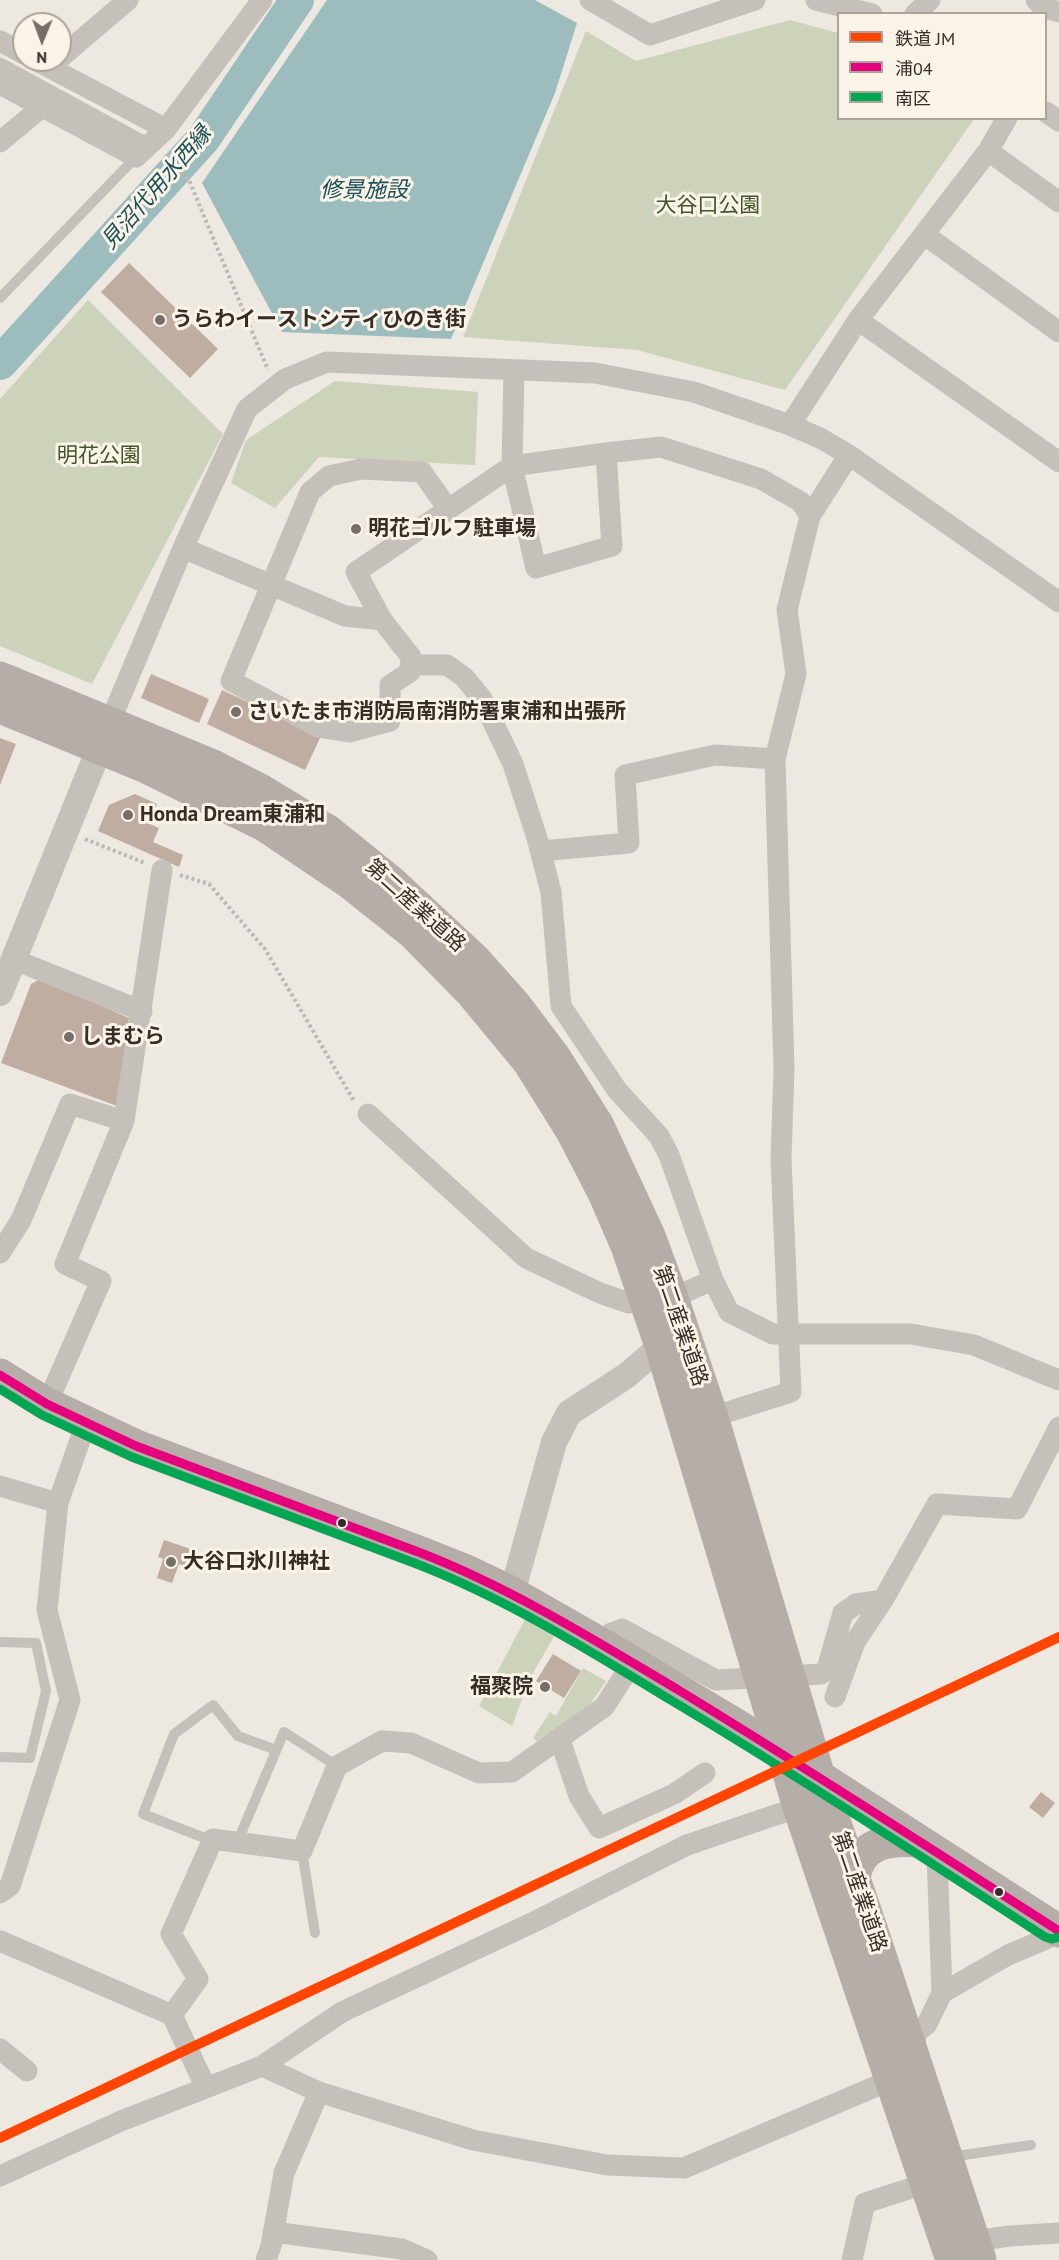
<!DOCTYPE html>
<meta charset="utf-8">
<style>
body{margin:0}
#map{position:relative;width:1059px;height:2260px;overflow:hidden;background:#ede8e0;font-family:"PT Sans","Noto Sans JP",sans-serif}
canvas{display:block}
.legend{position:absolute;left:837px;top:12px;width:210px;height:108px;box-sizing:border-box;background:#faf3e7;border:2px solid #aca49a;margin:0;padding:8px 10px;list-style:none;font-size:18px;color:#362d27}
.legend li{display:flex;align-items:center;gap:12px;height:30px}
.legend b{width:30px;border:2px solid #aca49a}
.north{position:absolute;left:12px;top:12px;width:60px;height:60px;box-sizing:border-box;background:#faf3e7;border:2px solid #aca49a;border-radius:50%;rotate:181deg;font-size:16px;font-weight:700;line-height:24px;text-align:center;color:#362d27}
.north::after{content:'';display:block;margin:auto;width:21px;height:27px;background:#766e68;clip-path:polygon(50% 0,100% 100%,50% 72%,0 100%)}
</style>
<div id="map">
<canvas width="1059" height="2260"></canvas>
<ul class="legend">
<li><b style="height:8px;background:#ff4500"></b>鉄道 JM</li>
<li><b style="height:8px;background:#e5007d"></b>浦04</li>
<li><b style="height:8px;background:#00a651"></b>南区</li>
</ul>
<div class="north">N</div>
</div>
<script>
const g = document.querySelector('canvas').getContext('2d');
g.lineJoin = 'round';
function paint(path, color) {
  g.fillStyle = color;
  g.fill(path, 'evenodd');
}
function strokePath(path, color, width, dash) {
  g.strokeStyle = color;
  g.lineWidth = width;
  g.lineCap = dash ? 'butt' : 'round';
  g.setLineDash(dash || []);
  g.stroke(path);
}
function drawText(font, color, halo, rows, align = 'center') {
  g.font = font + ' "PT Sans","Noto Sans JP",sans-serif';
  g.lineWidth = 6;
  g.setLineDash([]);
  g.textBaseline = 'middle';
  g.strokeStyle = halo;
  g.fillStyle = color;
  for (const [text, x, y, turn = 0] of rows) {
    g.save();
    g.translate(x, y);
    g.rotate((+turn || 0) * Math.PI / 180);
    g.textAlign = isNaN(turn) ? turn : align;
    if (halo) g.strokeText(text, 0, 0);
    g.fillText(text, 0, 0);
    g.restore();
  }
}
paint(new Path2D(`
 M790 20 838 33V118L974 119 785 390 637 350 463 337 586 31 636 61Z
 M88 300 223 434 92 684 0 646V399Z
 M335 381 478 392 475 465 319 457 275 508 231 483 246 440Z
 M528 1614 556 1633 529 1680 512 1726 479 1706Z
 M583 1668 606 1681 584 1713 538 1742 533 1738 550 1712 556 1716Z`), '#ccd3ba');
paint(new Path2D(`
 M327 0H535L577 23 555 93 451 339 282 332 202 183Z`), '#9cbcbe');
strokePath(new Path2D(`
 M0 363 204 138 297 0`), '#9cbcbe', 34);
paint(new Path2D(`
 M129 263 218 349 190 378 101 292Z
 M151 674 209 699 199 723 141 698Z
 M222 690 321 736 305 770 207 724Z
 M0 738 16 744 0 785Z
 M135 794 157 804 150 824 159 828 153 842 183 855 179 867 98 831 109 805Z
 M40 979 129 1018 117 1106 1 1063 31 984Z
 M164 1540 191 1549 185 1566 179 1564 172 1583 157 1578 163 1559 158 1557Z
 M553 1654 581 1671 564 1698 536 1681Z
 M1041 1792 1055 1803 1043 1818 1029 1807Z`), '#c0ada1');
strokePath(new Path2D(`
 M164 156 189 180 268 370
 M85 839 145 863
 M180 875 209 884 265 949 354 1101`), '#beb8b2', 4, [3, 3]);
strokePath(new Path2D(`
 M0 298 136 157
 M0 1642 36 1643 46 1691 30 1758 0 1757
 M213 1839 202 1837 143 1814 174 1734 213 1705 238 1736 276 1750
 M237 1843 284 1732 337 1766
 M302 1851 315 1933
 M950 2157 1031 2145`), '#c5c0b9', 10);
strokePath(new Path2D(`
 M0 65 149 146`), '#c5c0b9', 15);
strokePath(new Path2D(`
 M590 0 650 35 755 0
 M816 0 872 14
 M1036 0 1043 7 1059 12
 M915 14 930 0
 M0 41 24 54
 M60 58 128 0
 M35 60 166 129
 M0 84 136 157 166 129 262 0
 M1046 112 1059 121
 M0 142 42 107
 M988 151 1059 202
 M925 235 1059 332
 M858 320 1059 462
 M514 370 512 466 536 568 612 546 606 453
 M790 425 858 320 988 151 1007 118
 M448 509 422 472 361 469 329 476 310 492 231 681 318 727 349 732 390 721V685L410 672 411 657 382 620 356 572 512 466 606 453 661 447 761 479 801 502 810 516
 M183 548 345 616 382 620
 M410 665H447L464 677 482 699 513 764 537 838 551 892 561 1006 617 1090 659 1136 669 1155 713 1280
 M109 724 183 548 247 409 285 379 327 362 595 373 694 392 790 425 820 438 849 455 1059 602
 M541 851 629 843 625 775 715 755 775 759
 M15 960 142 1011
 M368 1114 526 1258 600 1293 629 1303 645 1298
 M0 1253 21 1220 70 1104 124 1121
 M672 1298 713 1280 729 1312 773 1334H911L974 1345 1059 1380
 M47 1404 101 1281 65 1264 124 1121 162 870
 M712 1417 791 1392 781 1159 784 1069 775 759 796 674 787 610 810 516 849 455
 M0 1486 58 1503
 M603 1645 611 1633 622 1629 716 1680 821 1674 827 1669 843 1613 856 1604 883 1600 937 1504 1017 1509 1059 1427
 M835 1697 855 1642 883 1600
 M560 1740 579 1796 599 1828 674 1794 705 1773
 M937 1854 942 1993
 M0 1893 10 1886 70 1700 47 1610 58 1503 86 1423
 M0 1941 172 2015 198 1979 171 1934 213 1839 302 1851 337 1766 382 1741 411 1743 479 1773 512 1772 604 1707 632 1664
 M172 2015 206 2088
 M0 2049 27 2071
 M262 2066 319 2092 473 2140 607 2165 684 2168 891 2080 914 2060 916 2033 927 2024 942 1993 1008 1955 1046 1939 1052 1927
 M0 2176 121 2121 262 2066 342 2012 536 1921 687 1845 799 1807
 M273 2232 402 2249 427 2260
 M974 2241 1010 2236 1059 2233
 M266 2260 271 2246 284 2173 319 2092
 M852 2260 865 2203 927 2183`), '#c5c0b9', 21);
strokePath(new Path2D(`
 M0 993 106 732
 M512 1593 554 1442 569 1413 626 1376 661 1346`), '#c5c0b9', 26);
strokePath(new Path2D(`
 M0 678 213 766 262 791 328 831 390 881 474 959 515 1005 555 1058 597 1124 649 1236 672 1298 712 1417 819 1777 873 1934 980 2260
 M0 707 144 766 266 826 349 882 412 932 471 992 529 1062 572 1131 604 1193 627 1246 661 1346 799 1807 952 2260
 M0 1375 47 1404 136 1446 421 1553 464 1570 512 1593 603 1645 784 1754 1059 1931
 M854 1878C859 1843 887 1839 918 1841`), '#b5aea8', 33);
strokePath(new Path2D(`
 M0 1375 47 1404 136 1446 421 1553C513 1589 596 1641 680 1691 808 1769 933 1850 1059 1931`), '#e5007d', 9);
strokePath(new Path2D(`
 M0 1389 42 1415 132 1457 417 1564C506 1599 587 1649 669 1699 796 1775 921 1856 1045 1937L1052 1939 1059 1937`), '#00a651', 9);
strokePath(new Path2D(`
 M0 2138 1059 1637`), '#ff4500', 10);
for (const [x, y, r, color] of [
 [160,320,6,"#766e68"],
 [356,529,6,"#766e68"],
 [236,712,6,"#766e68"],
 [128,815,6,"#766e68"],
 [69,1037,6,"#766e68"],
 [342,1523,5,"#362d27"],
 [171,1562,6,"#766e68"],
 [545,1687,6,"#766e68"],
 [999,1892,5,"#362d27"]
]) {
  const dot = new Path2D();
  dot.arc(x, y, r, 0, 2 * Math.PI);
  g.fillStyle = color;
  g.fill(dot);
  strokePath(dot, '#faf3e7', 2);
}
drawText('21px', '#42552b', '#faf3e7', [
 ["大谷口公園",708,206],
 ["明花公園",99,456]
]);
drawText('bold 21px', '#362d27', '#faf3e7', [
 ["うらわイーストシティひのき街",172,320],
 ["明花ゴルフ駐車場",368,529],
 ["さいたま市消防局南消防署東浦和出張所",248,712],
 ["Honda Dream東浦和",140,815],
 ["しまむら",81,1037],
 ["大谷口氷川神社",183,1562],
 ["福聚院",533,1687,"right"]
], 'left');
drawText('21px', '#362d27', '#faf3e7', [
 ["第二産業道路",415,906,42],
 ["第二産業道路",680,1326,71],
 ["第二産業道路",859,1892,71]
]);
drawText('italic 22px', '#1c5058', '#faf3e7', [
 ["見沼代用水西縁",157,188,-49],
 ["修景施設",364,191]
]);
</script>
